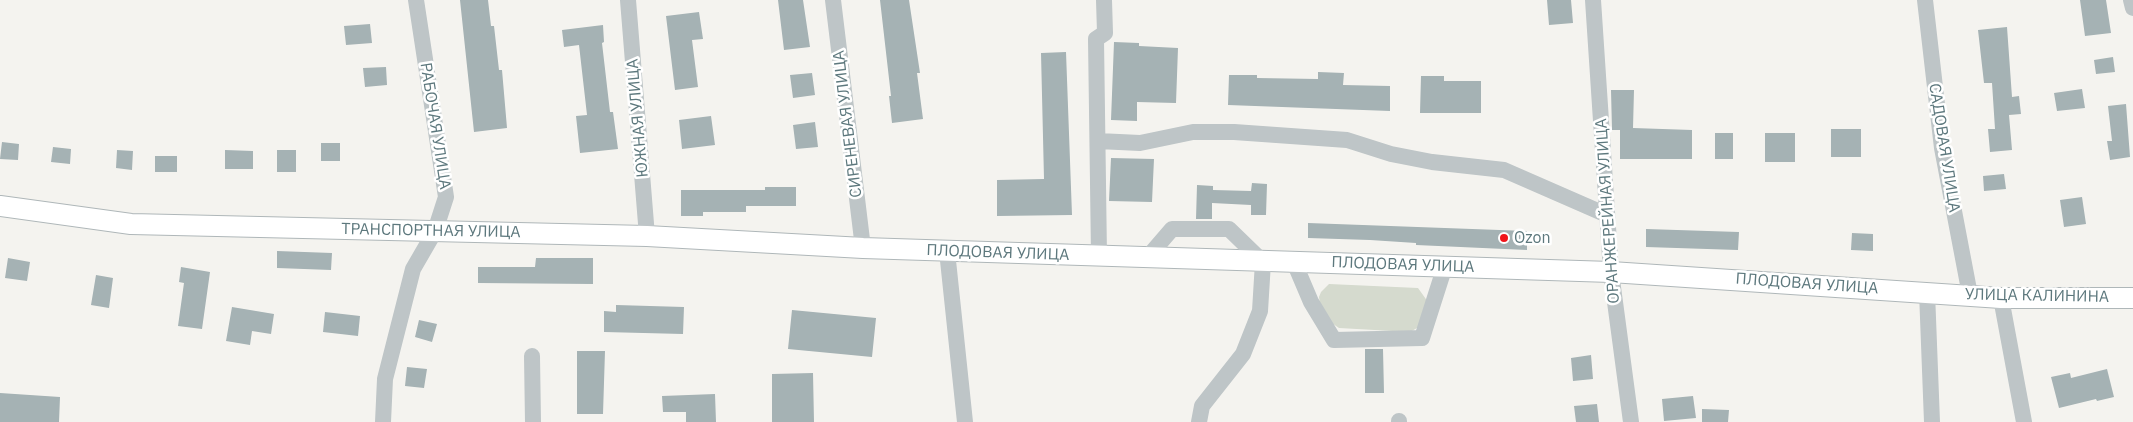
<!DOCTYPE html>
<meta charset="utf-8">
<style>
body{margin:0}
canvas{display:block;background:#f4f3ef}
</style>
<canvas width="2133" height="422"></canvas>
<script>
const g = document.querySelector('canvas').getContext('2d');
g.lineJoin = 'round';
function paint(path, color) {
  g.fillStyle = color;
  g.fill(path, 'evenodd');
}
function strokePath(path, color, width, dash) {
  g.strokeStyle = color;
  g.lineWidth = width;
  g.lineCap = dash ? 'butt' : 'round';
  g.setLineDash(dash || []);
  g.stroke(path);
}
function drawText(font, color, halo, rows, align = 'center') {
  g.font = font + ' "IBM Plex Sans",sans-serif';
  g.lineWidth = 5;
  g.setLineDash([]);
  g.textBaseline = 'middle';
  g.strokeStyle = halo;
  g.fillStyle = color;
  for (const [text, x, y, turn = 0] of rows) {
    g.save();
    g.translate(x, y);
    g.rotate((+turn || 0) * Math.PI / 180);
    g.textAlign = isNaN(turn) ? turn : align;
    if (halo) g.strokeText(text, 0, 0);
    g.fillText(text, 0, 0);
    g.restore();
  }
}
paint(new Path2D(`
 M1329 284 1418 288 1428 302 1424 324 1410 332 1339 328 1326 319 1321 311 1319 297 1321 292Z`), '#d5dace');
paint(new Path2D(`
 M460 0H488L491 26H494L499 70H502L507 128 474 132Z
 M778 0H803L810 47 784 50Z
 M880 0H909L920 73H917L923 119 892 123 889 96H891Z
 M1547 0H1571L1573 23 1549 25Z
 M2080 0H2106L2111 33 2085 36Z
 M699 12 703 39 692 40 698 87 675 90 666 16Z
 M370 24 372 43 346 45 344 26Z
 M603 25 604 42 602 43 610 112H613L618 149 580 153 576 116 587 115 579 45 564 47 562 30Z
 M2007 27 2012 97 2019 96 2021 114 2009 115 2012 150 1990 152 1988 129H1995L1992 83H1984L1978 30Z
 M1114 42 1139 43V46L1178 48 1176 103 1137 102V121L1111 120Z
 M1066 52 1072 215 997 216V180L1044 179 1041 53Z
 M2113 57 2115 72 2096 74 2094 60Z
 M386 67 387 85 365 87 363 68Z
 M1318 72 1344 73 1343 85 1390 86V111L1228 105 1229 75H1257V78L1318 79Z
 M812 73 815 95 793 98 790 75Z
 M1421 76H1444V81H1481V113H1420Z
 M2082 89 2085 108 2057 111 2054 93Z
 M1611 90H1634L1633 128 1692 130V159H1620V130H1612Z
 M2126 104 2130 157 2110 160 2107 141H2112L2108 106Z
 M711 116 715 145 682 149 679 120Z
 M815 122 818 147 796 149 793 125Z
 M1831 129H1861V157H1831Z
 M1715 133H1733V159H1715Z
 M1765 133H1795V162H1765Z
 M2 142 19 144 18 160 0 159Z
 M321 143H340V161H321Z
 M53 147 71 149 70 164 51 162Z
 M117 150 133 151 132 170 116 168Z
 M225 150 253 151V169H225Z
 M277 150H296V172H277Z
 M155 156H177V172H155Z
 M1111 158 1154 159 1152 202 1109 201Z
 M2004 174 2006 189 1984 191 1983 176Z
 M1252 183 1267 184 1266 215H1251V205L1212 203V219H1196L1197 185 1213 186V190L1251 191Z
 M765 187H796V206H746V212H703V216H681V190H765Z
 M2082 197 2086 224 2064 227 2060 200Z
 M1308 223 1527 231V250L1416 245V243L1370 240 1308 238Z
 M1646 229 1739 232 1738 250 1646 247Z
 M1852 233 1873 234V251L1851 250Z
 M277 251 332 253 331 270 277 268Z
 M8 258 30 262 27 281 5 278Z
 M536 258H593V284L478 283V267H535Z
 M181 267 210 272 202 329 178 326 184 283 179 282Z
 M96 275 113 278 109 308 91 305Z
 M616 305 684 307 683 334 604 332V311L616 312Z
 M232 307 274 314 271 334 252 331 250 345 226 341Z
 M792 310 876 318 872 357 788 349Z
 M325 312 360 316 358 336 323 332Z
 M419 320 437 324 432 342 415 337Z
 M1365 349H1383L1384 393H1365Z
 M577 351H605L603 414H577Z
 M1591 355 1593 379 1573 381 1571 358Z
 M407 367 427 369 424 388 405 386Z
 M2107 369 2114 397 2097 401 2096 399 2059 408 2051 377 2070 373 2071 378Z
 M813 373 814 422H772V374Z
 M0 393 60 397 59 422H0Z
 M715 394 716 422H686V412H663L662 396Z
 M1693 396 1696 418 1664 421 1662 399Z
 M1597 404 1599 422H1576L1574 406Z
 M1702 409 1729 410 1728 422H1702Z`), '#a5b2b4');
const major = new Path2D(`
 M0 206 131 224 647 236 863 248 1611 272 2001 298H2133`);
strokePath(major, '#afb7b9', 22);
strokePath(new Path2D(`
 M628 0 647 236
 M833 0 863 248
 M1593 0 1611 272 1631 422
 M1925 0 1942 148 1970 295
 M2131 0 2133 8
 M1098 141 1140 143 1193 132H1234L1347 140 1391 154 1432 162 1504 170 1607 215
 M947 251 965 422
 M1099 256 1096 39 1105 33 1104 0
 M1147 258 1172 229H1229L1263 262 1260 311 1243 354 1202 406 1199 422
 M1294 262 1311 302 1334 340 1422 338 1445 266
 M1927 292 1932 422
 M2001 298 2024 422
 M532 356 533 422
 M1399 421V422
 M383 422 385 379 413 269 435 231 446 197 416 0`), '#bec5c7', 16);
strokePath(major, '#fff', 20);
for (const [x, y, r, color] of [
 [1504,238,5,"#f0141a"]
]) {
  const dot = new Path2D();
  dot.arc(x, y, r, 0, 2 * Math.PI);
  g.fillStyle = color;
  g.fill(dot);
  strokePath(dot, '#fff', 2);
}
drawText('16px', '#5d787d', '#fff', [
 ["ЮЖНАЯ УЛИЦА",638,118,-95],
 ["СИРЕНЕВАЯ УЛИЦА",848,124,-97],
 ["РАБОЧАЯ УЛИЦА",435,126,81],
 ["САДОВАЯ УЛИЦА",1944,148,81],
 ["ОРАНЖЕРЕЙНАЯ УЛИЦА",1608,211,-94],
 ["ТРАНСПОРТНАЯ УЛИЦА",431,231,1],
 ["ПЛОДОВАЯ УЛИЦА",998,253,2],
 ["ПЛОДОВАЯ УЛИЦА",1403,265,2],
 ["ПЛОДОВАЯ УЛИЦА",1807,284,4],
 ["УЛИЦА КАЛИНИНА",2037,296,1]
]);
drawText('16px', '#5d787d', '#fff', [
 ["Ozon",1514,238]
], 'left');
</script>
